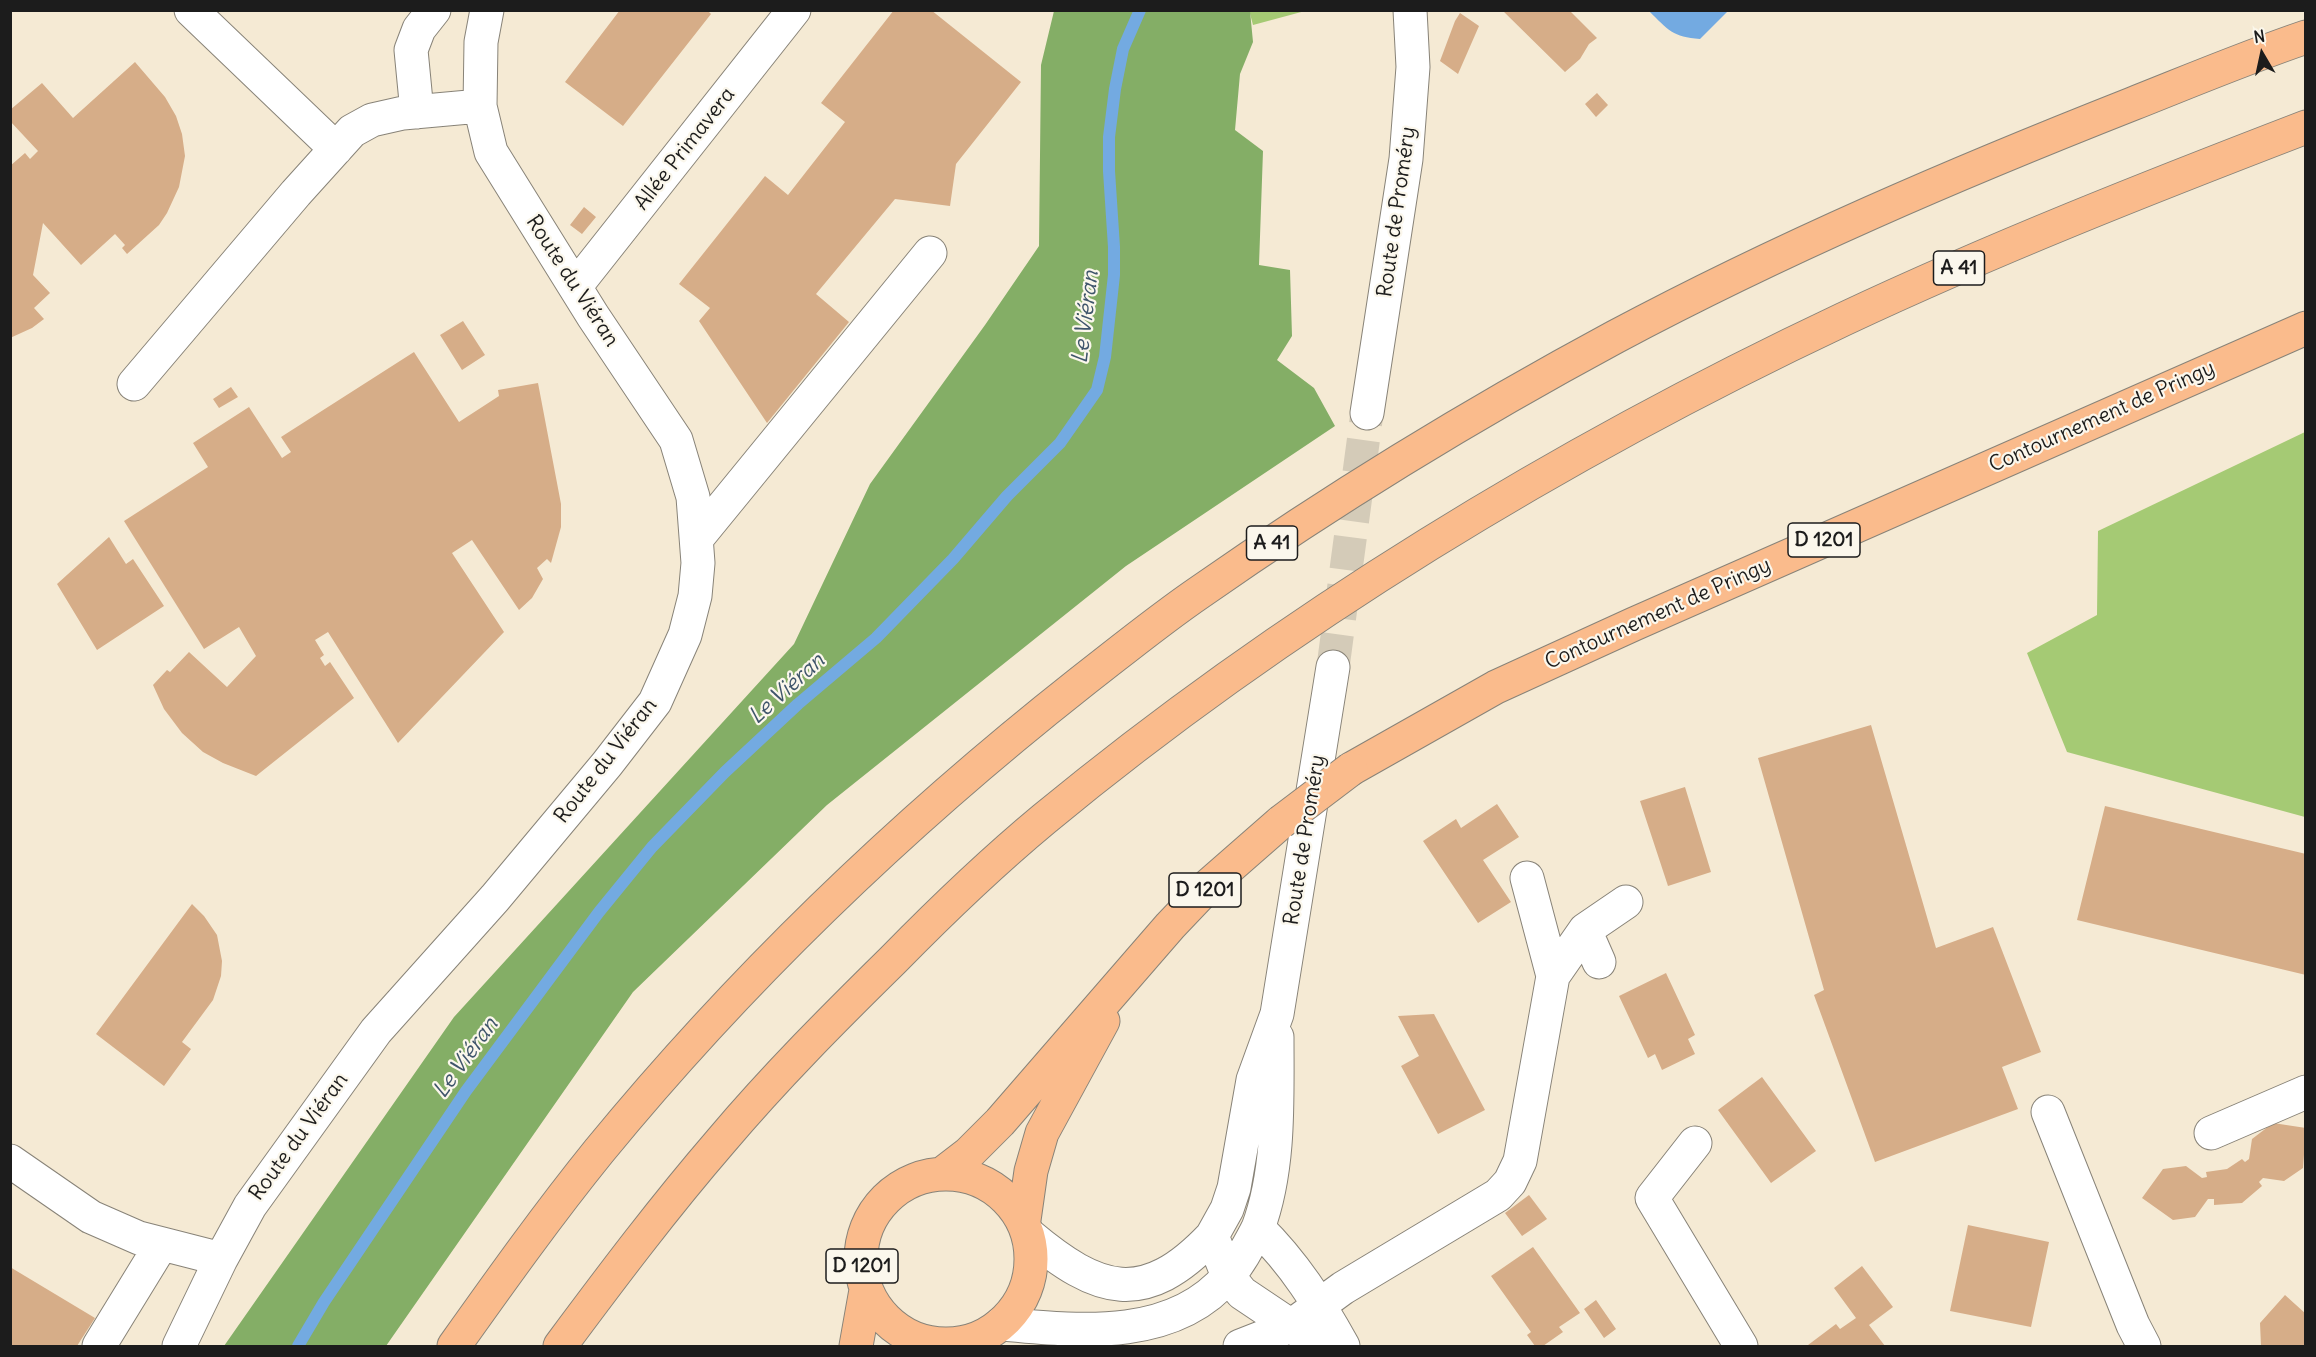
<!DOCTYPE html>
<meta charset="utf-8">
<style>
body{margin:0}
#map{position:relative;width:2316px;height:1357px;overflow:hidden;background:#f5ead4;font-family:Delius,sans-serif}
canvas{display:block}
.frame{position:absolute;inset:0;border:12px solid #1c1c1c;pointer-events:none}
.north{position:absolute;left:2232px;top:24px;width:60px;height:60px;-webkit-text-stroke:4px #fbf7ec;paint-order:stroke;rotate:351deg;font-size:16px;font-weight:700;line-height:24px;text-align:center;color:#1c1c1c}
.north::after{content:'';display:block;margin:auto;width:21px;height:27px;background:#1c1c1c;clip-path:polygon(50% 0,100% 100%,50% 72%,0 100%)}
</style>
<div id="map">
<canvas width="2316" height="1357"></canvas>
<div class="frame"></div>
<div class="north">N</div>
</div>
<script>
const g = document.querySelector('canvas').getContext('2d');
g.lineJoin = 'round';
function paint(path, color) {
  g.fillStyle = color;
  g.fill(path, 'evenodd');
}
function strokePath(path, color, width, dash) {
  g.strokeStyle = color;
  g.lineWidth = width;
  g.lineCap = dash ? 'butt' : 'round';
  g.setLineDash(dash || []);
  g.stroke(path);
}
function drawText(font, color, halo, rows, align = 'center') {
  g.font = font + ' Delius,sans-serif';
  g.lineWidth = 4.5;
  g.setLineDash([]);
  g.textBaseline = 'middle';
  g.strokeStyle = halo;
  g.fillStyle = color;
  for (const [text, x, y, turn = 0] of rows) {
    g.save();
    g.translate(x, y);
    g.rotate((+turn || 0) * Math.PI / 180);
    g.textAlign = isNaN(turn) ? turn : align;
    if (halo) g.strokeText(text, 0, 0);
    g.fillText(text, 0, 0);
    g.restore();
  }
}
paint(new Path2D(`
 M1249 10 1305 11 1253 25Z
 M2305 432V817L2067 752 2027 653 2097 615 2098 531Z`), '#a5ca74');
paint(new Path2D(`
 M1054 11H1250L1253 42 1240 74 1235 130 1263 151 1259 265 1290 270 1292 336 1277 360 1314 388 1335 426 1126 566 827 805 633 992 386 1346H224L454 1017 794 644 870 484 985 325 1039 246 1041 65Z`), '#84ae66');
paint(new Path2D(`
 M1649 11H1728L1700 39C1673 37 1668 30 1649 11Z`), '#73aae1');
strokePath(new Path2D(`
 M298 1346 324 1302 466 1091 599 912 652 847 725 772 798 704 876 638 953 559 1007 496 1060 443 1097 390 1105 357 1114 275V247L1109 171V137L1115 89 1123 49 1140 10`), '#73aae1', 12);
paint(new Path2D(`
 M620 10H707L711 14 623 126 565 82Z
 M894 10H931L1021 82 956 164 950 206 895 199 816 294 849 322 767 423 699 321 710 308 679 284 765 176 788 195 845 122 821 103Z
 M1502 10H1569L1597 38 1589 44 1580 59 1565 72Z
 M1460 13 1479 26 1458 74 1440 61 1455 21Z
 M135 62 165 97 176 116 182 134 185 156 179 187 167 213 159 225 127 254 122 248 125 245 115 234 81 265 43 223 33 275 50 293 34 308 44 319 32 328 10 338V166L25 153 30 159 38 151 10 121V110L42 83 73 118Z
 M1597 93 1608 105 1596 117 1585 104Z
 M584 207 596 217 582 234 570 225Z
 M463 321 485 355 462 370 440 335Z
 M414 352 459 422 499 396 498 390 538 383 561 504V527L551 563 547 559 537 568 543 579 532 598 519 610 472 540 452 553 504 632 398 743 328 632 315 640 324 655 320 658 325 666 330 662 354 698 256 776 223 763 203 752 182 733 164 709 153 685 167 670 170 672 189 652 227 687 256 656 239 627 204 649 124 521 208 467 193 443 249 407 282 458 291 452 281 437Z
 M231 387 238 397 219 408 213 399Z
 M109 537 126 564 133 559 164 606 97 650 57 584Z
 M1871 725 1936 948 1993 927 2041 1052 2002 1067 2018 1109 1875 1162 1814 995 1824 990 1758 758Z
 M1685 787 1711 872 1668 886 1640 801Z
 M1497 804 1519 837 1483 860 1511 902 1478 923 1423 841 1456 819 1461 828Z
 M2105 806 2306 854V975L2077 920Z
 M192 904 204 916 217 935 222 961 221 976 213 1000 182 1042 191 1049 164 1086 96 1034Z
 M1666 973 1695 1035 1688 1039 1695 1054 1662 1070 1655 1054 1648 1058 1619 996Z
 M1434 1014 1485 1110 1438 1134 1401 1066 1419 1056 1398 1016Z
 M1762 1077 1816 1151 1771 1183 1718 1110Z
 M2273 1123 2306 1128 2303 1168 2284 1181 2263 1178 2259 1182 2262 1186 2242 1203 2214 1205V1199H2208L2195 1217 2173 1220 2142 1198 2163 1169 2186 1166 2202 1178 2207 1177 2206 1172 2227 1169 2242 1159 2245 1162 2249 1159 2252 1139Z
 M1529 1195 1547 1219 1522 1236 1505 1213Z
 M1968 1225 2049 1242 2031 1327 1950 1311Z
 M1533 1247 1580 1313 1559 1327 1563 1332 1543 1346H1535L1527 1335 1531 1332 1491 1276Z
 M1862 1266 1893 1307 1869 1325 1885 1346H1809L1808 1345 1836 1324 1840 1329 1856 1318 1834 1288Z
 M10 1267 95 1318 77 1346H10Z
 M2285 1295 2306 1314V1346H2261L2260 1323Z
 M1596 1300 1616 1329 1604 1338 1584 1309Z`), '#d6ad88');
strokePath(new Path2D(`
 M1333 667 1367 413`), '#d4cbb8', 33, [33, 16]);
const minor = new Path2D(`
 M191 10 336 149
 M417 112 411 50 419 29 434 10
 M575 287 794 10
 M134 384 296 193 352 131 372 120 403 113 480 106
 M1367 413 1406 159 1413 67 1410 10
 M698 537 930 253
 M1527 878 1553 976
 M1585 930 1599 962
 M1277 1037C1277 1100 1280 1169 1258 1228 1294 1263 1319 1303 1343 1346
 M2048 1112 2133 1325 2144 1346
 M2211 1133 2306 1092
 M1695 1143 1652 1198 1741 1346
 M10 1161 91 1217 139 1238 221 1259
 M1029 1235C1098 1293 1144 1308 1212 1236
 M1001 1324C1078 1331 1174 1342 1229 1275 1241 1261 1249 1245 1258 1228
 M99 1346 161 1245
 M179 1346 221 1259 250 1206 376 1031 495 898 607 764 655 702 685 635 695 596 698 563 693 497 676 440 593 316 491 152 480 106 481 42 487 10
 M1240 1346 1291 1326 1343 1288 1498 1195 1510 1182 1520 1161 1553 976 1585 930 1626 902
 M1321 1346 1242 1293 1228 1276 1212 1236 1227 1209 1234 1188 1253 1080 1277 1014 1333 667`);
const highway = new Path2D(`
 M1351 769 1496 687 1634 624 2306 328
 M943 1173 969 1153 1000 1122 1170 926 1209 885 1281 822
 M861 1259a85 85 0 1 1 170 0a85 85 0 1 1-170 0Z
 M1024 1220 1031 1171 1042 1133 1103 1021
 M454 1346C501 1280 548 1214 599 1151 741 978 905 821 1080 683 1120 652 1159 620 1200 592 1333 499 1472 414 1615 337 1782 248 1957 173 2132 104 2190 81 2247 57 2306 37
 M560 1346C612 1276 664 1207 721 1141 775 1077 834 1018 893 960 941 911 991 863 1044 819 1285 620 1562 452 1844 319 1995 248 2150 187 2306 127
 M856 1346 866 1290`);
strokePath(minor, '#888378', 35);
strokePath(highway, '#888378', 35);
strokePath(minor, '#fff', 33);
strokePath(highway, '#fabb8c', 33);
const highwayBridge = new Path2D(`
 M1281 822 1351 769`);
strokePath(highwayBridge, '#888378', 35, []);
strokePath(highwayBridge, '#fabb8c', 33);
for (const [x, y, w] of [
 [1959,268,51],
 [1824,540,72],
 [1272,543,51],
 [1205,890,72],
 [862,1266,72]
]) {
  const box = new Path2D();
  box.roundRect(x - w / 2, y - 17, w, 34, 4.5);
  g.fillStyle = '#fbf7ec';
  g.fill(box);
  strokePath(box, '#1c1c1c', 1.5);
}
drawText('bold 20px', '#1c1c1c', null, [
 ["A 41",1959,268],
 ["D 1201",1824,540],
 ["A 41",1272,543],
 ["D 1201",1205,890],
 ["D 1201",862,1266]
]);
drawText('21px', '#1c1c1c', '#fbf7ec', [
 ["Allée Primavera",685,149,-52],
 ["Route de Proméry",1397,212,-82],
 ["Route du Viéran",572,281,57],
 ["Contournement de Pringy",2102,417,-24],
 ["Contournement de Pringy",1658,614,-24],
 ["Route du Viéran",606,761,-52],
 ["Route de Proméry",1305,840,-81],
 ["Route du Viéran",299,1137,-54]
]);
drawText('italic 22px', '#3f556b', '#fbf7ec', [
 ["Le Viéran",1086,317,-83],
 ["Le Viéran",787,689,-42],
 ["Le Viéran",466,1058,-54]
]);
</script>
